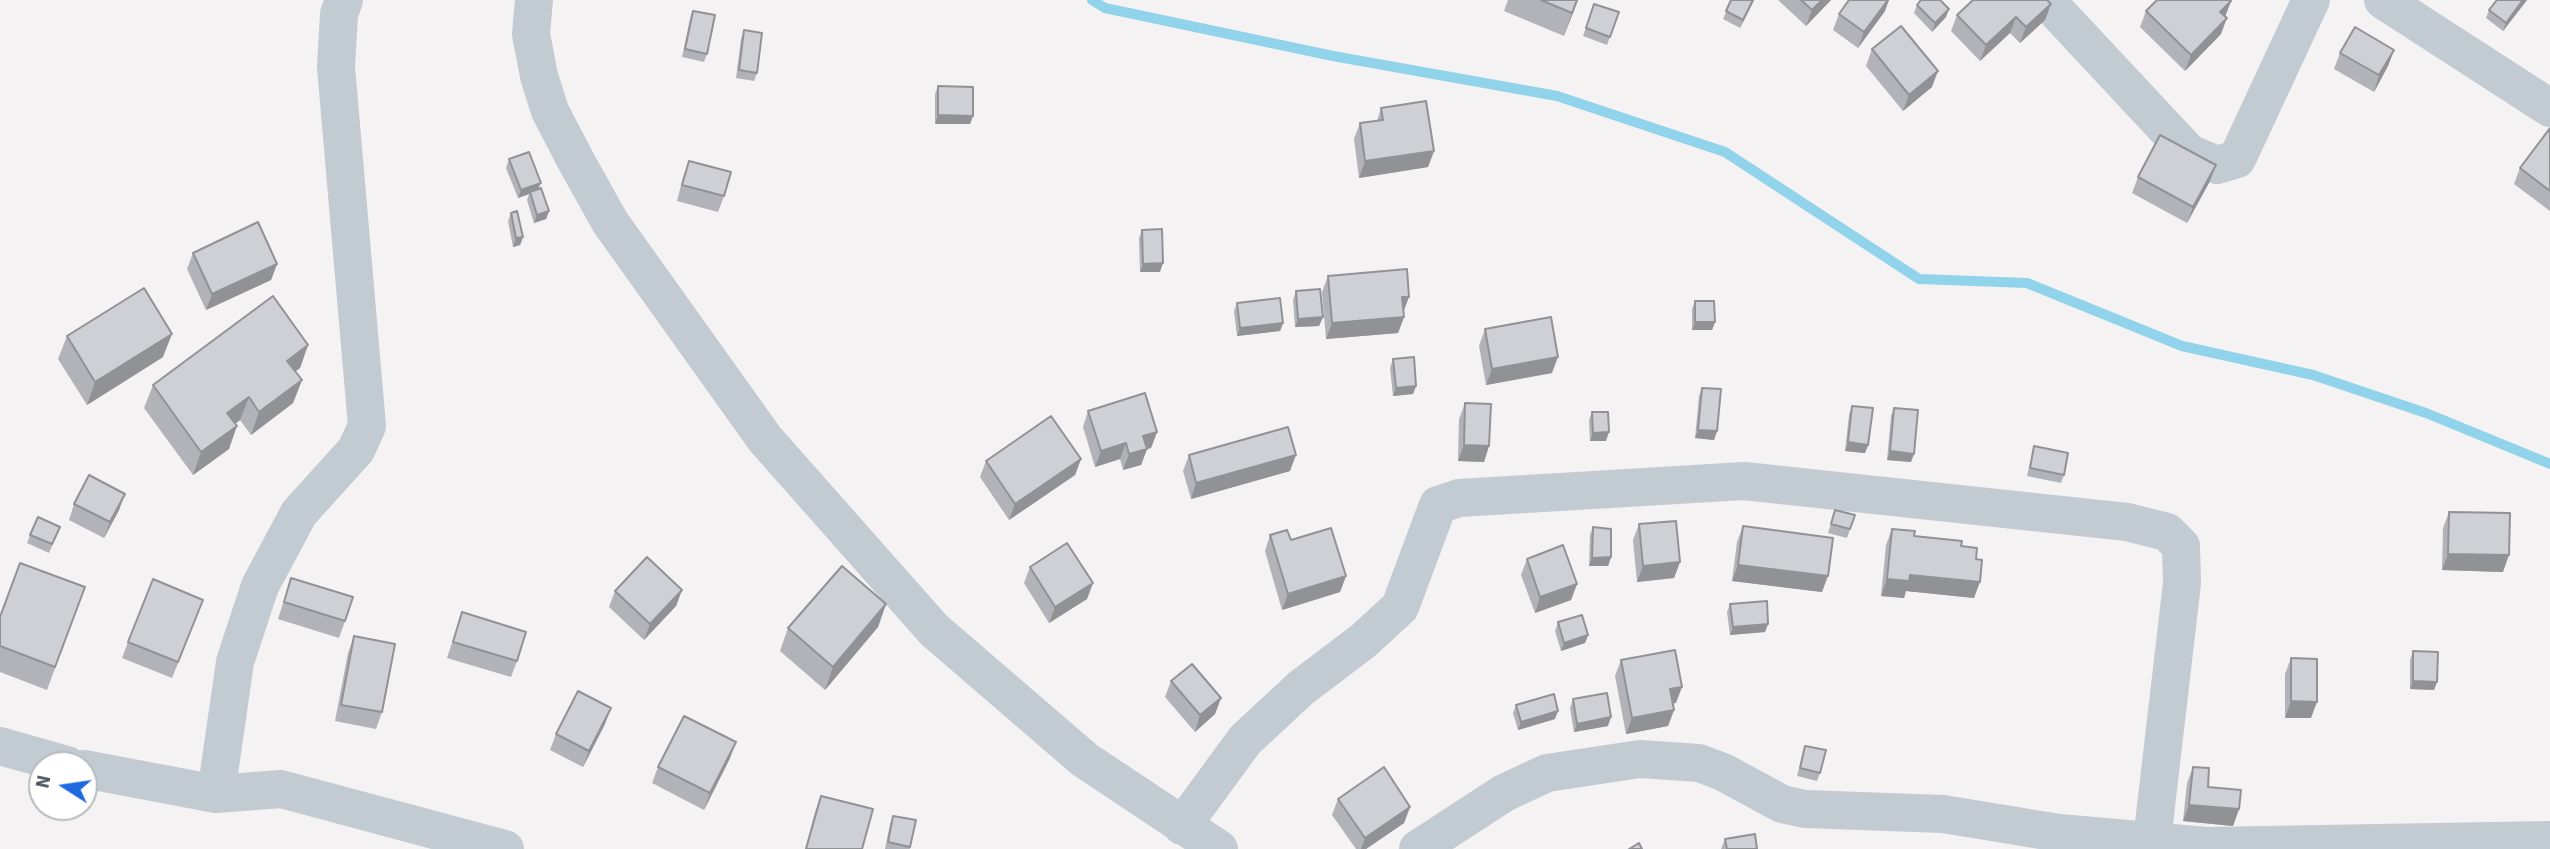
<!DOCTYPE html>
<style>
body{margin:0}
#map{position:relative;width:2550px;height:849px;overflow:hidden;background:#f4f2f2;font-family:"Source Sans 3",sans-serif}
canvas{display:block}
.north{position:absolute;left:28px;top:751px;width:70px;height:70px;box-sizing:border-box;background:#fff;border:2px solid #b7bbbf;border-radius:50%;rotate:282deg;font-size:19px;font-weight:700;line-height:28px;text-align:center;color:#4a545f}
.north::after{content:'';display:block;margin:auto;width:24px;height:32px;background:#1f69e0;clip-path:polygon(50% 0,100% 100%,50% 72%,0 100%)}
</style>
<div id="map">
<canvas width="2550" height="849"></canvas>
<div class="north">N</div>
</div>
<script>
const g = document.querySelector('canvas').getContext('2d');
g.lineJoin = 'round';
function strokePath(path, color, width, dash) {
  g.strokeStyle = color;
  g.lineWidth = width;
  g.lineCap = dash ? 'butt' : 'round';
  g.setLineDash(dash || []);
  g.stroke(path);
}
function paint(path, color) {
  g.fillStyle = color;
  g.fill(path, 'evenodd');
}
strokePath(new Path2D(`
 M1092 0 1105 8 1333 56 1557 96 1725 152 1919 279 2027 283 2182 346 2313 375 2426 413 2550 464`), '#91d3ea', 10);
strokePath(new Path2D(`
 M534 0 531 34 539 76 550 111 576 161 610 222 765 439 934 630 1085 760 1219 849
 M2046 0 2189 153 2217 165 2237 159 2311 0
 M2383 0 2550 108
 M0 746 67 765
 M84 769 216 794 281 789 505 849
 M216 794 235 662 260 586 299 513 356 450 367 426 336 67 339 14 344 0
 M1182 826 1245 740 1301 688 1363 641 1400 607 1438 505 1459 498 1744 481 2127 522 2167 532 2181 546 2182 583 2151 849
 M1418 849 1504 793 1547 773 1640 759 1699 763 1723 772 1782 804 1805 809 1943 814 2059 833 2207 846 2550 840`), '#c3cbd2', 38);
paint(new Path2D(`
 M1508 0H1578L1564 36 1504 11Z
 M1731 0H1754L1740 28 1723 19Z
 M1778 0H1831L1806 26Z
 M2527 0 2503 31 2486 18 2489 10Z
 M2231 1 2225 16 2221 34 2185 71 2140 27 2146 11Z
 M1594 4 1619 12 1607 45 1583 36Z
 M2051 4 2045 20 2020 43 2010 33 1980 61 1951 31 1957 15Z
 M1917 5 1946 17 1932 32 1914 13Z
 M693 11 707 54 704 62 682 57 690 19Z
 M1885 11 1858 48 1833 30 1839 14Z
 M744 30 757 73 754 81 736 78 741 39Z
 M1872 49 1932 87 1903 111 1866 66Z
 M2394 50 2388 66 2374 92 2334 69 2340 53Z
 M938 86 973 116 970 124H935V94Z
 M1381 108 1434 151 1428 167 1359 178 1354 139 1360 123 1377 121Z
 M2550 128V211L2514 184 2520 168Z
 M509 159 538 190 549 211 546 219 534 223 527 200 529 194 518 198 506 168Z
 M689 161 724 196 718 212 677 201 683 177Z
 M2138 177 2210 181 2187 223 2132 193Z
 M511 213 523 237 520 245 513 247 508 221Z
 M1142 230 1160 272H1140L1139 238Z
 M193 253 277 264 271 280 206 310 187 269Z
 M1328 276 1403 312 1404 317 1398 333 1326 339 1322 292Z
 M1296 291 1323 317 1319 326 1295 327 1293 300Z
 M1695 301 1715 322 1712 330H1692V309Z
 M1237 303 1283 323 1280 331 1237 336 1234 311Z
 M1485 329 1552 373 1486 385 1479 346Z
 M67 336 163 357 87 405 58 359Z
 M308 345 300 368 295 371 302 380 293 403 251 435 240 420 235 424 229 449 193 475 144 408 153 385Z
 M1393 359 1416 386 1413 394 1393 396 1390 368Z
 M1702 388 1717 431 1714 440 1695 438 1699 396Z
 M1465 403 1489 446 1484 462 1458 461 1459 419Z
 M1852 406 1868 445 1865 453 1845 451 1849 415Z
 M1894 408 1911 462 1887 460 1891 416Z
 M1088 411 1157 432 1151 448 1147 449 1141 465 1123 470 1120 459 1095 467 1083 427Z
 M1592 412 1606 441H1590L1589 420Z
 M2034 446 2064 475 2061 483 2027 476Z
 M1189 455 1290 471 1191 499 1183 471Z
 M1081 459 1075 475 1009 520 980 477 986 461Z
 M74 504 119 510 104 538 69 520Z
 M1835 510 1850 529 1847 538 1828 533Z
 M2449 512 2503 572 2442 570 2443 528Z
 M1639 524 1680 562 1674 578 1637 582 1633 540Z
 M1743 526 1822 592 1732 581 1737 542Z
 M1593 527 1611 557 1608 566H1589L1590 535Z
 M1892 529 1914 536 1961 546 1976 559 1974 598 1906 591 1904 598 1881 596 1886 545Z
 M30 535H57L49 553 27 543Z
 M1270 535 1291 540 1346 576 1340 592 1282 610 1265 551Z
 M1527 559 1577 584 1571 600 1535 613 1521 575Z
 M1030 567 1093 583 1087 599 1049 623 1024 583Z
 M291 578 345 621 339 638 278 619Z
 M85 587 47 690 0 672V617Z
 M682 590 676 606 644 640 609 607 615 591Z
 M886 604 878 627 825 690 780 651 788 628Z
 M1730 604 1768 624 1765 632 1730 635 1727 612Z
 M462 612 517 661 511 677 447 658Z
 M197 616 172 678 122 658 128 642Z
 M1558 622 1588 635 1585 643 1561 651 1555 631Z
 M354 636 382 712 376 729 335 721 348 653Z
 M2413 651 2437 682 2434 690 2410 689V660Z
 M2291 658 2311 718H2285V674Z
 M1621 660 1676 703H1673L1674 710 1668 726 1626 734 1615 676Z
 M1171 681 1221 698 1215 714 1195 732 1165 697Z
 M1573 699 1608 726 1574 732 1570 708Z
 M1516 705 1555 719 1518 730 1513 713Z
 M605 724 583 767 550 750 556 734Z
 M1805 746 1820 773 1817 781 1797 776Z
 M730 758 704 810 652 783 658 767Z
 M2193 767 2208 787 2239 809 2233 826 2183 821 2187 783Z
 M821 796 862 849H805L815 812Z
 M1338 799 1410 807 1404 823 1366 849H1356L1332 815Z
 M893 816 916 820 910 849H885L890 824Z
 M1725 839 1757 849H1721Z`), '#b2b3b8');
paint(new Path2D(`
 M1577 0H1578L1564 36 1572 13Z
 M1753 0H1754L1740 28 1743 20Z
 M1822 0H1831L1806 26 1812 10Z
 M1888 0H1889L1885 11 1858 48 1864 32Z
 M2523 0H2527L2503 31 2506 23Z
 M2231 1 2225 17 2220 12Z
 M2051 4 2045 20 2020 43 2026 27Z
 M1949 9 1946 17 1932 32 1935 23Z
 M2016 17 2010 33 1980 61 1986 45Z
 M2227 18 2221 34 2185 71 2191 55Z
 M2394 50 2388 66 2374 92 2379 75Z
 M1938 71 1932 87 1903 111 1909 95Z
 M938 115 973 116 970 124H935Z
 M1434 151 1428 167 1359 178 1365 161Z
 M2216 165 2210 181 2187 223 2193 207Z
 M541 183 537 191 530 192 529 194 518 198 521 190Z
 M549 211 546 219 534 223 537 215Z
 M523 237 520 245 513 247 516 238Z
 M1163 263 1160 272H1140L1143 264Z
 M277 264 271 280 206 310 212 294Z
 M1402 297H1409L1403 313Z
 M1323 317 1319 326 1295 327 1298 319Z
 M1404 317 1398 333 1326 339 1332 323Z
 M1695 322H1715L1712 330H1692Z
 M1283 323 1280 331 1237 336 1240 328Z
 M172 334 163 357 87 405 95 382Z
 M308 345 300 368 279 384 287 361Z
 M1558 357 1552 373 1486 385 1492 369Z
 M302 380 293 403 251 435 259 412Z
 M1416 386 1413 394 1393 396 1396 388Z
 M249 397 240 420 219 436 227 413Z
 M237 426 229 449 193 475 201 452Z
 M1698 430 1717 431 1714 440 1695 438Z
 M1157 432 1151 448 1147 449 1141 465 1123 470 1129 454 1143 436Z
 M1609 432 1606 441H1590L1593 433Z
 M1848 442 1868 445 1865 453 1845 451Z
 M1126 443 1120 459 1095 467 1101 451Z
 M1464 445 1489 446 1484 462 1458 461Z
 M1890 451 1914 454 1911 462 1887 460Z
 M1296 455 1290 471 1191 499 1196 483Z
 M1081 459 1075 475 1009 520 1015 504Z
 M125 494 119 510 104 538 110 522Z
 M2448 554 2509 555 2503 572 2442 570Z
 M1611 557 1608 566H1589L1592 558Z
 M1680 562 1674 578 1637 582 1643 566Z
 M1738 565 1828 576 1822 592 1732 581Z
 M1910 575 1980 582 1974 598 1906 591 1904 598 1881 596 1887 579Z
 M1346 576 1340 592 1282 610 1288 594Z
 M1093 583 1087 599 1049 623 1055 607Z
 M1577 584 1571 600 1535 613 1540 597Z
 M682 590 676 606 644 640 650 624Z
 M886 604 878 627 825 690 833 667Z
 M1768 624 1765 632 1730 635 1733 627Z
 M1588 635 1585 643 1561 651 1564 643Z
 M2413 681 2437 682 2434 690 2410 689Z
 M1682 687 1676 703 1664 705 1670 689Z
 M1221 698 1215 714 1195 732 1200 715Z
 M2291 701 2317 702 2311 718H2285Z
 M611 708 605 724 583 767 589 751Z
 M1674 710 1668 726 1626 734 1632 718Z
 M1558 711 1555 719 1518 730 1521 722Z
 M1611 717 1608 726 1574 732 1577 724Z
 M736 742 730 758 704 810 710 793Z
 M2189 805 2239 809 2233 826 2183 821Z
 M1410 807 1404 823 1366 849H1361L1365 838Z`), '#919296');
const building = new Path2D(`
 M1541 0H1577L1572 13Z
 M1731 0H1753L1743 20 1726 11Z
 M1801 0H1822L1812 10Z
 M1849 0H1888L1864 32 1839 14Z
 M1921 0H1940L1949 9 1935 23 1917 5Z
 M1973 0H2047L2051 4 2026 27 2016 17 1986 45 1957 15Z
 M2157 0H2230L2231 1 2220 12 2227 18 2191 55 2146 11Z
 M2497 0H2523L2506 23 2489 10Z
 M1594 4 1619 12 1610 37 1586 28Z
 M693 11 715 15 707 54 685 49Z
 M1901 26 1938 71 1909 95 1872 49Z
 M2355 27 2394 50 2379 75 2340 53Z
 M744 30 762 33 757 73 739 70Z
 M938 86 973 87V116L938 115Z
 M1426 101 1434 151 1365 161 1360 123 1383 120 1381 108Z
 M2550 128V191L2520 168Z
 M2160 135 2216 165 2193 207 2138 177Z
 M529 152 541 183 521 190 509 159Z
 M689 161 731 172 724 196 682 185Z
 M541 188 549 211 537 215 530 192Z
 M517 211 523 237 516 238 511 213Z
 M258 222 277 264 212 294 193 253Z
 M1162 229 1163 263 1143 264 1142 230Z
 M1407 269 1409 297H1402L1404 317 1332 323 1328 276Z
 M144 288 172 334 95 382 67 336Z
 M1320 289 1323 317 1298 319 1296 291Z
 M273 296 308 345 287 361 302 380 259 412 249 397 227 413 237 426 201 452 153 385Z
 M1280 298 1283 323 1240 328 1237 303Z
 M1695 301H1714L1715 322H1695Z
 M1551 317 1558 357 1492 369 1485 329Z
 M1414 357 1416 386 1396 388 1393 359Z
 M1702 388 1721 389 1717 431 1698 430Z
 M1145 393 1157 432 1143 436 1147 449 1129 454 1126 443 1101 451 1088 411Z
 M1465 403 1491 404 1489 446 1464 445Z
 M1852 406 1873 408 1868 445 1848 442Z
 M1894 408 1918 410 1914 454 1890 451Z
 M1592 412H1608L1609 432 1593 433Z
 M1051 416 1081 459 1015 504 986 461Z
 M1288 427 1296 455 1196 483 1189 455Z
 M2034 446 2068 453 2064 475 2030 468Z
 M89 475 125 494 110 522 74 504Z
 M1835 510 1855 515 1850 529 1831 524Z
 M2449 512 2510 513 2509 555 2448 554Z
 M38 517 60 527 52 544 30 535Z
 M1676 521 1680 562 1643 566 1639 524Z
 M1743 526 1833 538 1828 576 1738 565Z
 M1593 527 1611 529V557L1592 558Z
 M1331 528 1346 576 1288 594 1270 535 1287 530 1291 540Z
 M1892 529 1915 531 1914 536 1962 541 1961 546 1977 548 1976 559 1982 560 1980 582 1910 575 1909 581 1887 579Z
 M1067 543 1093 583 1055 607 1030 567Z
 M1563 545 1577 584 1540 597 1527 559Z
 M647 557 682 590 650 624 615 591Z
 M20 563 85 587 55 667 0 646V617Z
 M842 566 886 604 833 667 788 628Z
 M291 578 353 597 345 621 284 602Z
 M153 579 203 600 178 662 128 642Z
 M1767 601 1768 624 1733 627 1730 604Z
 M462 612 526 632 517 661 453 642Z
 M1582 615 1588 635 1564 643 1558 622Z
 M354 636 395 644 382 712 341 705Z
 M1675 650 1682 687 1670 689 1674 710 1632 718 1621 660Z
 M2413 651 2438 652 2437 682 2413 681Z
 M2291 658 2317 659V702L2291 701Z
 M1192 664 1221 698 1200 715 1171 681Z
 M578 691 611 708 589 751 556 734Z
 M1607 693 1611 717 1577 724 1573 699Z
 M1554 694 1558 711 1521 722 1516 705Z
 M684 716 736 742 710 793 658 767Z
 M1805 746 1826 750 1820 773 1800 768Z
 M1384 767 1410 807 1365 838 1338 799Z
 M2193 767 2209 768 2208 787 2241 790 2239 809 2189 805Z
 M821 796 873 809 862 849H806Z
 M893 816 916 820 910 847 888 842Z
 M1755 834 1757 849H1727L1725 839Z
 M1639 843 1642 849H1629Z`);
paint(building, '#cfd0d6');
strokePath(building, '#919296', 2);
</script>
